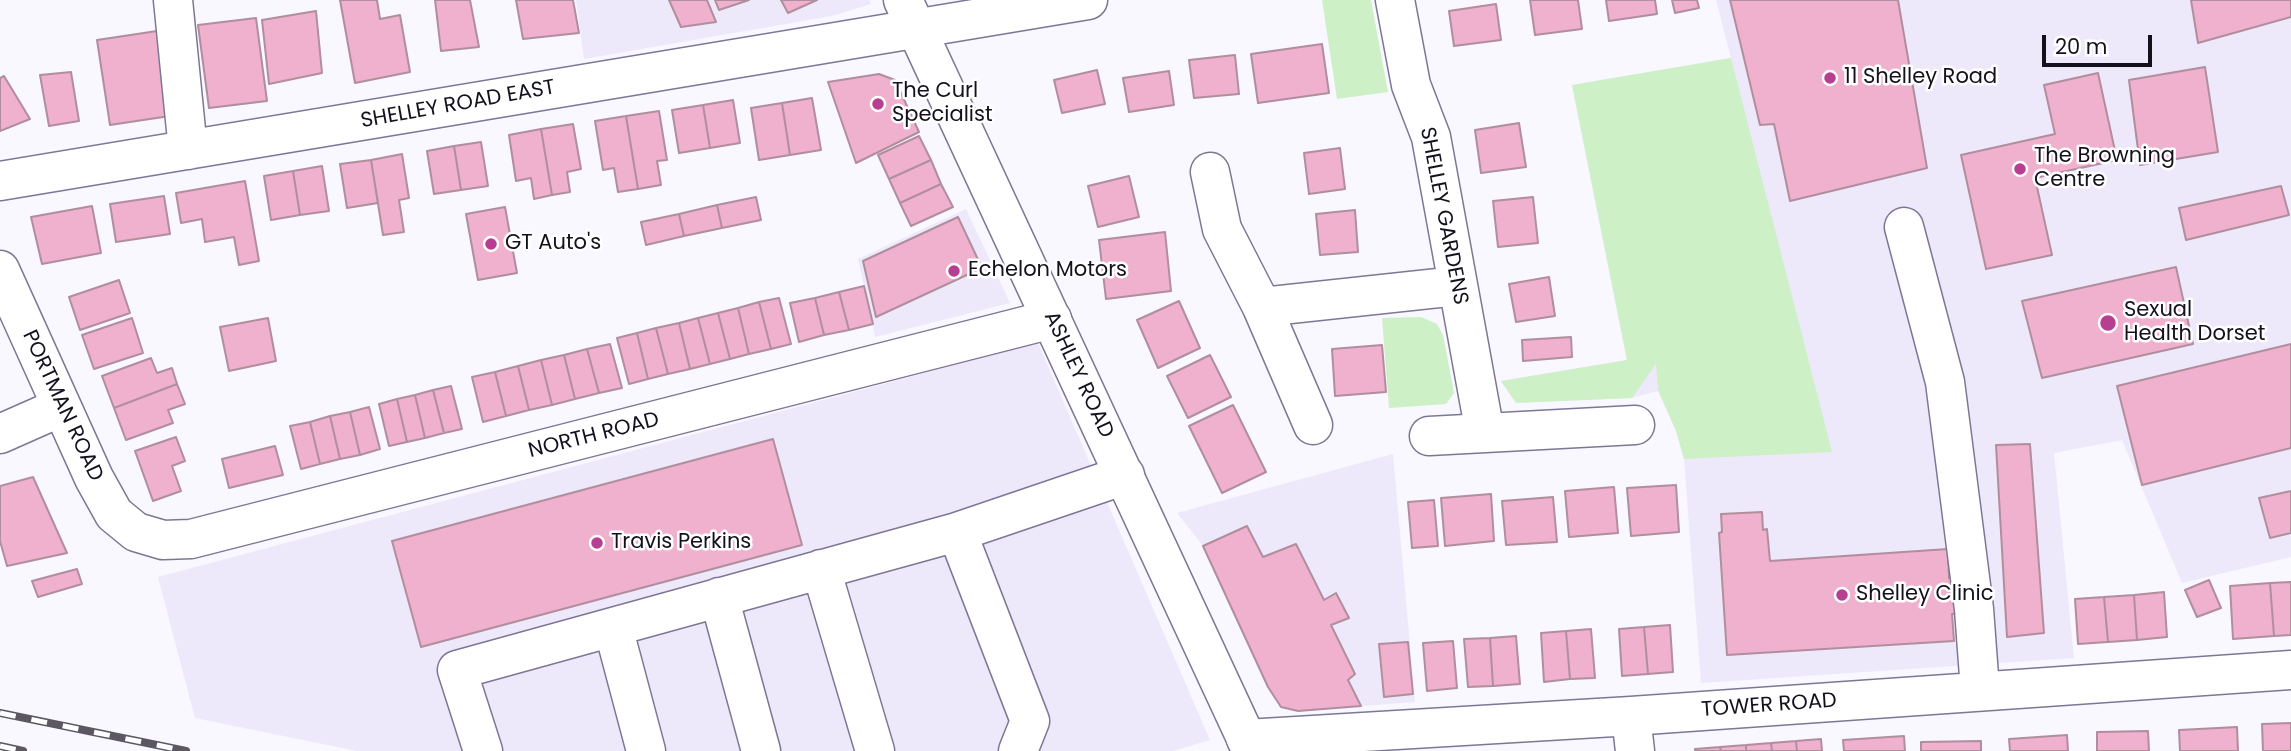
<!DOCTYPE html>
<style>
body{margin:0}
#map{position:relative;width:2291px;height:751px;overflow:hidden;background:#f9f7ff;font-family:Poppins,sans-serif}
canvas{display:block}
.scale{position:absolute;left:2042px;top:35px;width:110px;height:32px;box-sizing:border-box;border:4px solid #14111d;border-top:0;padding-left:9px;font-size:21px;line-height:24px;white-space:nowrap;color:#14111d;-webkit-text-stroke:5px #fff;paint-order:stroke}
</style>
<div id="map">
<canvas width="2291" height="751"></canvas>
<div class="scale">20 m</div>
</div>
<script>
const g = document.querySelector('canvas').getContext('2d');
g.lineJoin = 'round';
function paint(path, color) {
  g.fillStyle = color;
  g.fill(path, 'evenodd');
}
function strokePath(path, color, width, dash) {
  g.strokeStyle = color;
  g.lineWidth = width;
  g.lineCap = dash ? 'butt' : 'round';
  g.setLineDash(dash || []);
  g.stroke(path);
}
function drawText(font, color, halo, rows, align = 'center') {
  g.font = font + ' Poppins,sans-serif';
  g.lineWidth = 5;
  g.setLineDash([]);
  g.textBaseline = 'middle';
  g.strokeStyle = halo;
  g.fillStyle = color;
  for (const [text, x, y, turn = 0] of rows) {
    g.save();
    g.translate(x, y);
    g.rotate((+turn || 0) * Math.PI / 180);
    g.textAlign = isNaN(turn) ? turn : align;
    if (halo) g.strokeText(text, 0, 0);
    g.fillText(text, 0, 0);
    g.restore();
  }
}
paint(new Path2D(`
 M576 0H869L871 4 832 16 584 59Z
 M1716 0H2291V557L2182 583 2122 440 2054 453 2074 658 1701 683 1684 459 1676 431 1658 391 1632 398 1516 403 1501 381 1627 360 1572 85 1731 58Z
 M966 209 1010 303 875 337 858 259Z
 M1038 343 1210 740 1173 751H357L195 718 158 577Z
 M1393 454 1415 702 1299 711 1281 707 1268 687 1203 546 1177 513Z`), '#ede9fa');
paint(new Path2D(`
 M1322 0H1371L1388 92 1337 99Z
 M1731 58 1832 452 1684 459 1676 431 1658 390 1656 364 1632 398 1516 403 1501 381 1627 360 1572 85Z
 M1421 317 1437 324 1443 335 1454 393 1446 404 1389 408 1382 318Z`), '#cef0c7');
const building = new Path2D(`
 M340 0H377L380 19 400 15 410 72 355 83Z
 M435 0H470L479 47 441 51Z
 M516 0H573L579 33 523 39Z
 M669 0H707L716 22 681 27Z
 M715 0H749L719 10Z
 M781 0H817L788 13Z
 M1530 0H1578L1582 29 1535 35Z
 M1606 0H1655L1657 14 1609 21Z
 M1672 0H1697L1699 8 1675 13Z
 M1730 0H1898L1927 168 1790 201 1774 124 1760 125Z
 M2191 0H2291V17L2198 43Z
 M1496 4 1501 40 1454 46 1449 11Z
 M316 11 322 73 269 84 262 20Z
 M256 18 267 101 209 108 198 25Z
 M157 31 170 116 110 125 97 40Z
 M1322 44 1329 93 1258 103 1251 54Z
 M1235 55 1239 94 1194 98 1189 60Z
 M2205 67 2218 152 2140 165 2129 80Z
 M1097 70 1105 104 1062 113 1054 80Z
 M1169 71 1174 105 1129 112 1123 78Z
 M71 72 79 121 49 126 40 75Z
 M2098 73 2117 160 2035 178 2052 255 1986 269 1961 155 2055 134 2044 85Z
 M879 74 895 80 919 132 856 163 828 82Z
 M4 76 30 119 0 131V78Z
 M812 98 821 150 790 155 782 103Z
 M733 100 740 143 710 148 703 105Z
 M782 103 790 155 759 160 751 108Z
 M703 105 710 148 679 153 672 110Z
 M659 111 667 160 657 161 661 185 638 189 626 116Z
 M626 116 638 189 618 192 614 168 603 170 595 121Z
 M1519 123 1526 167 1481 173 1475 130Z
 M573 124 581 169 567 172 570 192 552 195 541 129Z
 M541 129 552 195 534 199 531 178 516 181 509 135Z
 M919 136 931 160 889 179 878 155Z
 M481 142 488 186 461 190 454 146Z
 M454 146 461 190 434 194 427 151Z
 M1340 148 1345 189 1309 194 1304 153Z
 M402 154 409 198 399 200 404 232 383 235 371 160Z
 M371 160 378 203 347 208 340 164Z
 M931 160 941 184 900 203 889 179Z
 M322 166 329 211 300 215 293 171Z
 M293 171 300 215 271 220 264 176Z
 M1129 176 1139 217 1098 227 1088 186Z
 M245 181 259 261 239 265 234 237 205 242 202 219 181 223 176 193Z
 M941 184 953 207 911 226 900 203Z
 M2281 186 2289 215 2186 240 2179 208Z
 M164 196 170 234 116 242 110 204Z
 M756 197 761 220 722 228 717 205Z
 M1533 197 1538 243 1498 247 1493 201Z
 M717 205 722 228 684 236 679 214Z
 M92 206 101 253 42 264 31 217Z
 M505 207 517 273 478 280 466 214Z
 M1355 210 1358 252 1320 255 1316 214Z
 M679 214 684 236 646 245 641 222Z
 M958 217 982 268 876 317 863 261Z
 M1165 232 1171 291 1106 299 1099 240Z
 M2176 267 2193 344 2042 378 2022 301Z
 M1549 277 1555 316 1516 322 1509 284Z
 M119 280 130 313 80 330 69 297Z
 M864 286 873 324 849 330 839 292Z
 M839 292 849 330 824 335 815 298Z
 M779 298 791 344 771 349 759 302Z
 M815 298 824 335 799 342 790 303Z
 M1179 301 1200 348 1158 368 1137 320Z
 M759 302 771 349 749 354 738 308Z
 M738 308 749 354 730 359 718 313Z
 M718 313 730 359 710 364 698 318Z
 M132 318 143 353 94 369 82 335Z
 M268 318 276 361 229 371 220 327Z
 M698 318 710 364 690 369 679 323Z
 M679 323 690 369 668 374 656 328Z
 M656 328 668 374 648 379 637 333Z
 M637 333 648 379 629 384 617 338Z
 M1571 337 1572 357 1523 361 1522 340Z
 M610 344 622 388 599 393 587 349Z
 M2291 344V448L2142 485 2117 386Z
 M1382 345 1386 392 1335 396 1332 349Z
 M587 349 599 393 575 399 564 355Z
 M564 355 575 399 552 405 541 360Z
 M1210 355 1231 397 1188 418 1167 376Z
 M151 358 157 373 172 368 177 384 114 408 102 376Z
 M541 360 552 405 529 410 518 366Z
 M518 366 529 410 506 416 495 372Z
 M495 372 506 416 483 422 472 377Z
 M177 384 185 404 168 410 173 423 126 440 114 408Z
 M451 386 462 429 444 433 433 390Z
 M433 390 444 433 425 438 415 395Z
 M415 395 425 438 407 442 397 399Z
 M397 399 407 442 389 446 379 404Z
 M1233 405 1266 472 1222 493 1189 426Z
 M369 407 380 449 360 455 350 412Z
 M350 412 360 455 340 459 330 416Z
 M330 416 340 459 320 464 310 422Z
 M310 422 320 464 301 469 290 426Z
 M176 437 185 461 172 466 181 491 153 501 135 451Z
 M773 439 802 545 421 647 392 541Z
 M2030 444 2044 633 2007 637 1996 445Z
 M275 446 283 475 229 488 222 459Z
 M33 477 67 553 7 566 0 541V486Z
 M1676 485 1679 532 1631 536 1627 488Z
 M1614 487 1618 533 1569 537 1565 491Z
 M2291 491V533L2270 538 2259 498Z
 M1491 494 1494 541 1445 546 1441 498Z
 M1553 497 1557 542 1506 545 1502 501Z
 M1434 500 1438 546 1412 548 1408 502Z
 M1762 512 1763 530 1767 529 1770 561 1948 549 1949 578 1959 577 1962 613 1952 614 1954 641 1727 655 1719 533 1722 532 1721 514Z
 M1247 526 1263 557 1296 544 1324 600 1336 593 1349 618 1331 625 1355 674 1348 680 1361 706 1298 711 1281 707 1268 687 1203 546Z
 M77 569 82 584 38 597 32 581Z
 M2209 580 2221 608 2197 617 2185 590Z
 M2291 582V635L2274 636 2270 583Z
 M2270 583 2274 636 2233 639 2230 586Z
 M2164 592 2167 637 2137 640 2134 595Z
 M2134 595 2137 640 2108 642 2104 597Z
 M2104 597 2108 642 2078 644 2075 599Z
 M1670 625 1673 672 1648 674 1644 627Z
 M1644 627 1648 674 1622 676 1619 629Z
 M1591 629 1595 678 1570 679 1566 631Z
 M1566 631 1570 679 1544 682 1541 633Z
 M1516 636 1520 684 1493 686 1490 638Z
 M1490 638 1493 686 1468 687 1464 639Z
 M1453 641 1457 688 1427 691 1423 643Z
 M1408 642 1413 694 1384 697 1379 644Z
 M2291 723V751H2263L2262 724Z
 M2237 727 2238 751H2180L2179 730Z
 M2148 731 2149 751H2097V732Z
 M2067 735 2068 751H2010L2009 739Z
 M1904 736 1905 751H1844L1843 740Z
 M1821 739 1822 751H1797L1796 741Z
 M1796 741 1797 751H1772L1771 743Z
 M1981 741V751H1921V742Z
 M1771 743 1772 751H1746V745Z
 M1746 745V751H1721L1720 747Z
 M1720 747 1721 751H1695V749Z`);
paint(building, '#efb1cd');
strokePath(building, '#b18e9d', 2);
const minor = new Path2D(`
 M173 0 188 150
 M1395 0 1411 85 1431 137 1485 433 1635 425
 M1210 172 1222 229 1262 307 1457 286
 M0 181 1088 0
 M1904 227 1945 382 1974 609 1980 690
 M0 270 94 478 114 514 136 532 163 540 191 539 1052 319
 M1262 307 1313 425
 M0 434 61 407
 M1429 436 1485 433
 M957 532 1030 721 1018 751
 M821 569 875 751
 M719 597 761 751
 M613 627 646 751
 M1631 716 1635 751
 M1246 739 1631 716 2291 670
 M483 751 457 670 957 532 1125 475`);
const major = new Path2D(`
 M903 0 1252 751`);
strokePath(minor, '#7e7695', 41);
strokePath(major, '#7e7695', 41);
strokePath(minor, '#fff', 38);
strokePath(major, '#fff', 38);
const rail = new Path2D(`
 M0 713 186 751
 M0 746 23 751`);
strokePath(rail, '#5b5863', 8);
strokePath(rail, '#fff', 5, [16]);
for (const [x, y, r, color] of [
 [1830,78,7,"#b83e91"],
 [878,104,7,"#b83e91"],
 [2020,169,7,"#b83e91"],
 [491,244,7,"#b83e91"],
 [954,271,7,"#b83e91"],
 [2108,323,9,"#b83e91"],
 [597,543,7,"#b83e91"],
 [1842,595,7,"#b83e91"]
]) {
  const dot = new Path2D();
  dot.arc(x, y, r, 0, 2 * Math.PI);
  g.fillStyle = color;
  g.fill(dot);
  strokePath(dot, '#fff', 2.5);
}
drawText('21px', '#14111d', '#fff', [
 ["11 Shelley Road",1844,78],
 ["The Curl",892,92],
 ["Specialist",892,116],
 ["The Browning",2034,157],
 ["Centre",2034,181],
 ["GT Auto's",505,244],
 ["Echelon Motors",968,271],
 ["Sexual",2124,311],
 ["Health Dorset",2124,335],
 ["Travis Perkins",611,543],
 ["Shelley Clinic",1856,595]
], 'left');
drawText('21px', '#14111d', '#fff', [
 ["SHELLEY ROAD EAST",458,105,-10],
 ["SHELLEY GARDENS",1443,216,79],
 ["ASHLEY ROAD",1078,375,65],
 ["PORTMAN ROAD",62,406,65],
 ["NORTH ROAD",594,436,-14],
 ["TOWER ROAD",1769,706,-4]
]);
</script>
